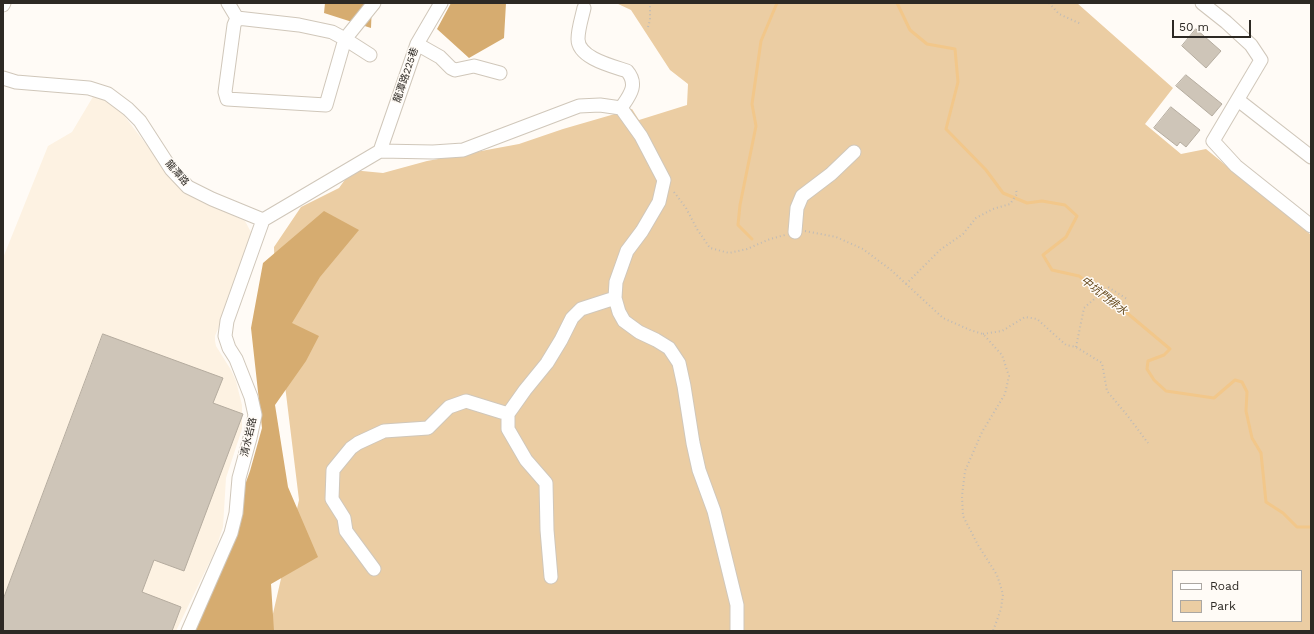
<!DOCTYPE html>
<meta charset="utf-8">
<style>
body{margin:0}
#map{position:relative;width:1314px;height:634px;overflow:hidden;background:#fffbf6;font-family:"Work Sans",sans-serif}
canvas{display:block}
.frame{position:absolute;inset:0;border:4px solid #2d2924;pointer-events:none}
.legend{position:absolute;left:1172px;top:570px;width:130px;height:52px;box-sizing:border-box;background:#fffbf6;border:1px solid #aba7a2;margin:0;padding:5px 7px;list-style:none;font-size:12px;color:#2d2924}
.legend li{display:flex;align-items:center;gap:8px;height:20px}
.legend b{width:20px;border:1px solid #aba7a2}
.scale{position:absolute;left:1172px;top:20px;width:79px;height:18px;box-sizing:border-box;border:2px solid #2d2924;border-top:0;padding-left:5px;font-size:12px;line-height:14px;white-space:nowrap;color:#2d2924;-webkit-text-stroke:3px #fffbf6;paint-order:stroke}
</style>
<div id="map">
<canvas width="1314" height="634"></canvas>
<div class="frame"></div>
<ul class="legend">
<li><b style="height:5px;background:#fff"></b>Road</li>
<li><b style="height:11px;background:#ebcda3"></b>Park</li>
</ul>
<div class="scale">50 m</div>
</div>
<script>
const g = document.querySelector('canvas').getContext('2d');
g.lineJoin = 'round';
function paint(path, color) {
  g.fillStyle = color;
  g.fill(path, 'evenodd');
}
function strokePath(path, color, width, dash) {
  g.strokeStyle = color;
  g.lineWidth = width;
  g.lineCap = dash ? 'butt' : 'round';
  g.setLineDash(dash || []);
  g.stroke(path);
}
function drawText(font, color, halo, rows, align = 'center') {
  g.font = font + ' "Work Sans","Noto Sans TC",sans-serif';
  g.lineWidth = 3;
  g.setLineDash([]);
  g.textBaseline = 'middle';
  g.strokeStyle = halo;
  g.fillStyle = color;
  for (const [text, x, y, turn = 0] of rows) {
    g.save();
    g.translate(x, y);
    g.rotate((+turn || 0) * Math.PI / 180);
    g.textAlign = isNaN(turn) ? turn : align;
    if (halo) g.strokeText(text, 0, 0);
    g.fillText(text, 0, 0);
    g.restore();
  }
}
paint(new Path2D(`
 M94 95 103 97 116 105 149 148 183 189 245 221 253 236 248 257 215 336V341L216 346 231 370 236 381 242 405V429L226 478 223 527 215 551 176 631H3V258L48 146 72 132Z`), '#fdf2e2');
paint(new Path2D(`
 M616 3H1077L1173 88 1145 124 1181 154 1206 149 1311 235V631H269L299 500 276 312 274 247 301 207 339 188 352 170 383 173 427 161 519 144 563 129 632 109 639 120 687 105 688 84 670 70 631 10ZM1173 571H1301V621H1173Z`), '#ebcda3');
paint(new Path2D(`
 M325 3H372L371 28 324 13Z
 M451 3H506L504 38 469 58 437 29Z
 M324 211 359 230 320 277 292 323 319 336 306 361 275 405 288 487 318 557 271 584 274 631H192L250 471 262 428 251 328 263 263Z`), '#d6ac70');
strokePath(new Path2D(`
 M897 3 910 30 927 44 955 49 958 82 946 129 986 170 1003 193 1027 203 1042 201 1065 205 1077 216 1066 237 1043 255 1052 270 1079 276 1108 297 1170 349 1164 355 1148 361 1147 369 1154 380 1166 391 1214 398 1235 380 1242 382 1247 392 1246 411 1252 438 1261 453 1266 502 1283 513 1297 527H1311
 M752 239 738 225 740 205 756 126 752 104 761 41 777 3`), '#f2c78a', 3);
const building = new Path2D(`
 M1196 29 1221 51 1206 68 1182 46Z
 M1186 75 1222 104 1212 116 1176 86Z
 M1171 107 1200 130 1186 147 1180 142 1177 146 1154 128Z
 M103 334 223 378 213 403 243 414 184 571 154 560 142 592 181 607 172 631H3V600Z`);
paint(building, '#cec5b8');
strokePath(building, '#b5ac9f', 1);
const minor = new Path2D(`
 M228 3 237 18
 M1202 3 1226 22 1251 45 1261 60 1213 141 1236 166 1311 226
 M3 5 4 3
 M584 8C582 17 578 29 578 39 578 58 612 66 627 71 639 85 629 96 621 108
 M237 18 234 25 225 92 227 99 326 105 345 39 374 3
 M237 18 299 25 332 32 345 39 370 55
 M417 44 440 57 451 68 455 70 474 66 500 73
 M3 78 16 82 89 88 108 94 128 109 140 121 171 169 188 187 212 199 263 220
 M1238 100 1311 157
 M380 151 433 152 463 150 579 106 600 105 621 108 641 136 664 180 659 202 642 231 627 251 616 282 615 298 619 312 624 321 639 332 656 340 669 348 679 363 684 386 693 443 699 470 714 511 737 605V631
 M380 151 417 44 441 3
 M263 220 380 151
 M795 232 797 208 802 196 831 174 854 152
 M374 569 346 531 344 518 332 499 333 470 351 448 358 443 384 431 428 428 449 407 466 401 508 414
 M551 577 547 530 546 483 526 460 508 429V414L525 390 547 363 561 340 572 318 581 309 615 298
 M188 631 231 533 236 513 239 478 250 438 255 415 251 397 236 359 229 348 225 336 227 321 263 220`);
strokePath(minor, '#d0c7ba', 15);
strokePath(new Path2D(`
 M1049 3 1059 14 1081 24
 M648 27 650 20V3
 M674 192 686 208 697 229 710 248 729 253 747 249 770 239 785 235
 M805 231 836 237 863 249 891 270 943 318 970 330 983 334 1002 355 1009 376 1005 394 982 432 965 471 962 496 963 516 978 545 997 575 1003 594 1001 609 993 631
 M906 284 940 250 963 234 976 218 993 209 1010 204 1017 194 1016 190
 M983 334 1002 331 1025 317 1037 319 1066 345 1076 347 1102 363 1107 391 1127 415 1148 443
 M1076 347 1084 308 1108 287 1127 299`), '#bfbbb6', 2, [1, 3]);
strokePath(minor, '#fff', 13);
drawText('10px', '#2d2924', '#fffbf6', [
 ["龍潭路225巷",406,75,-71],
 ["龍潭路",177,173,49],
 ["清水岩路",249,437,-77]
]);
drawText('italic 11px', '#614416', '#fffbf6', [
 ["中坑門排水",1104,296,38]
]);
</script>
